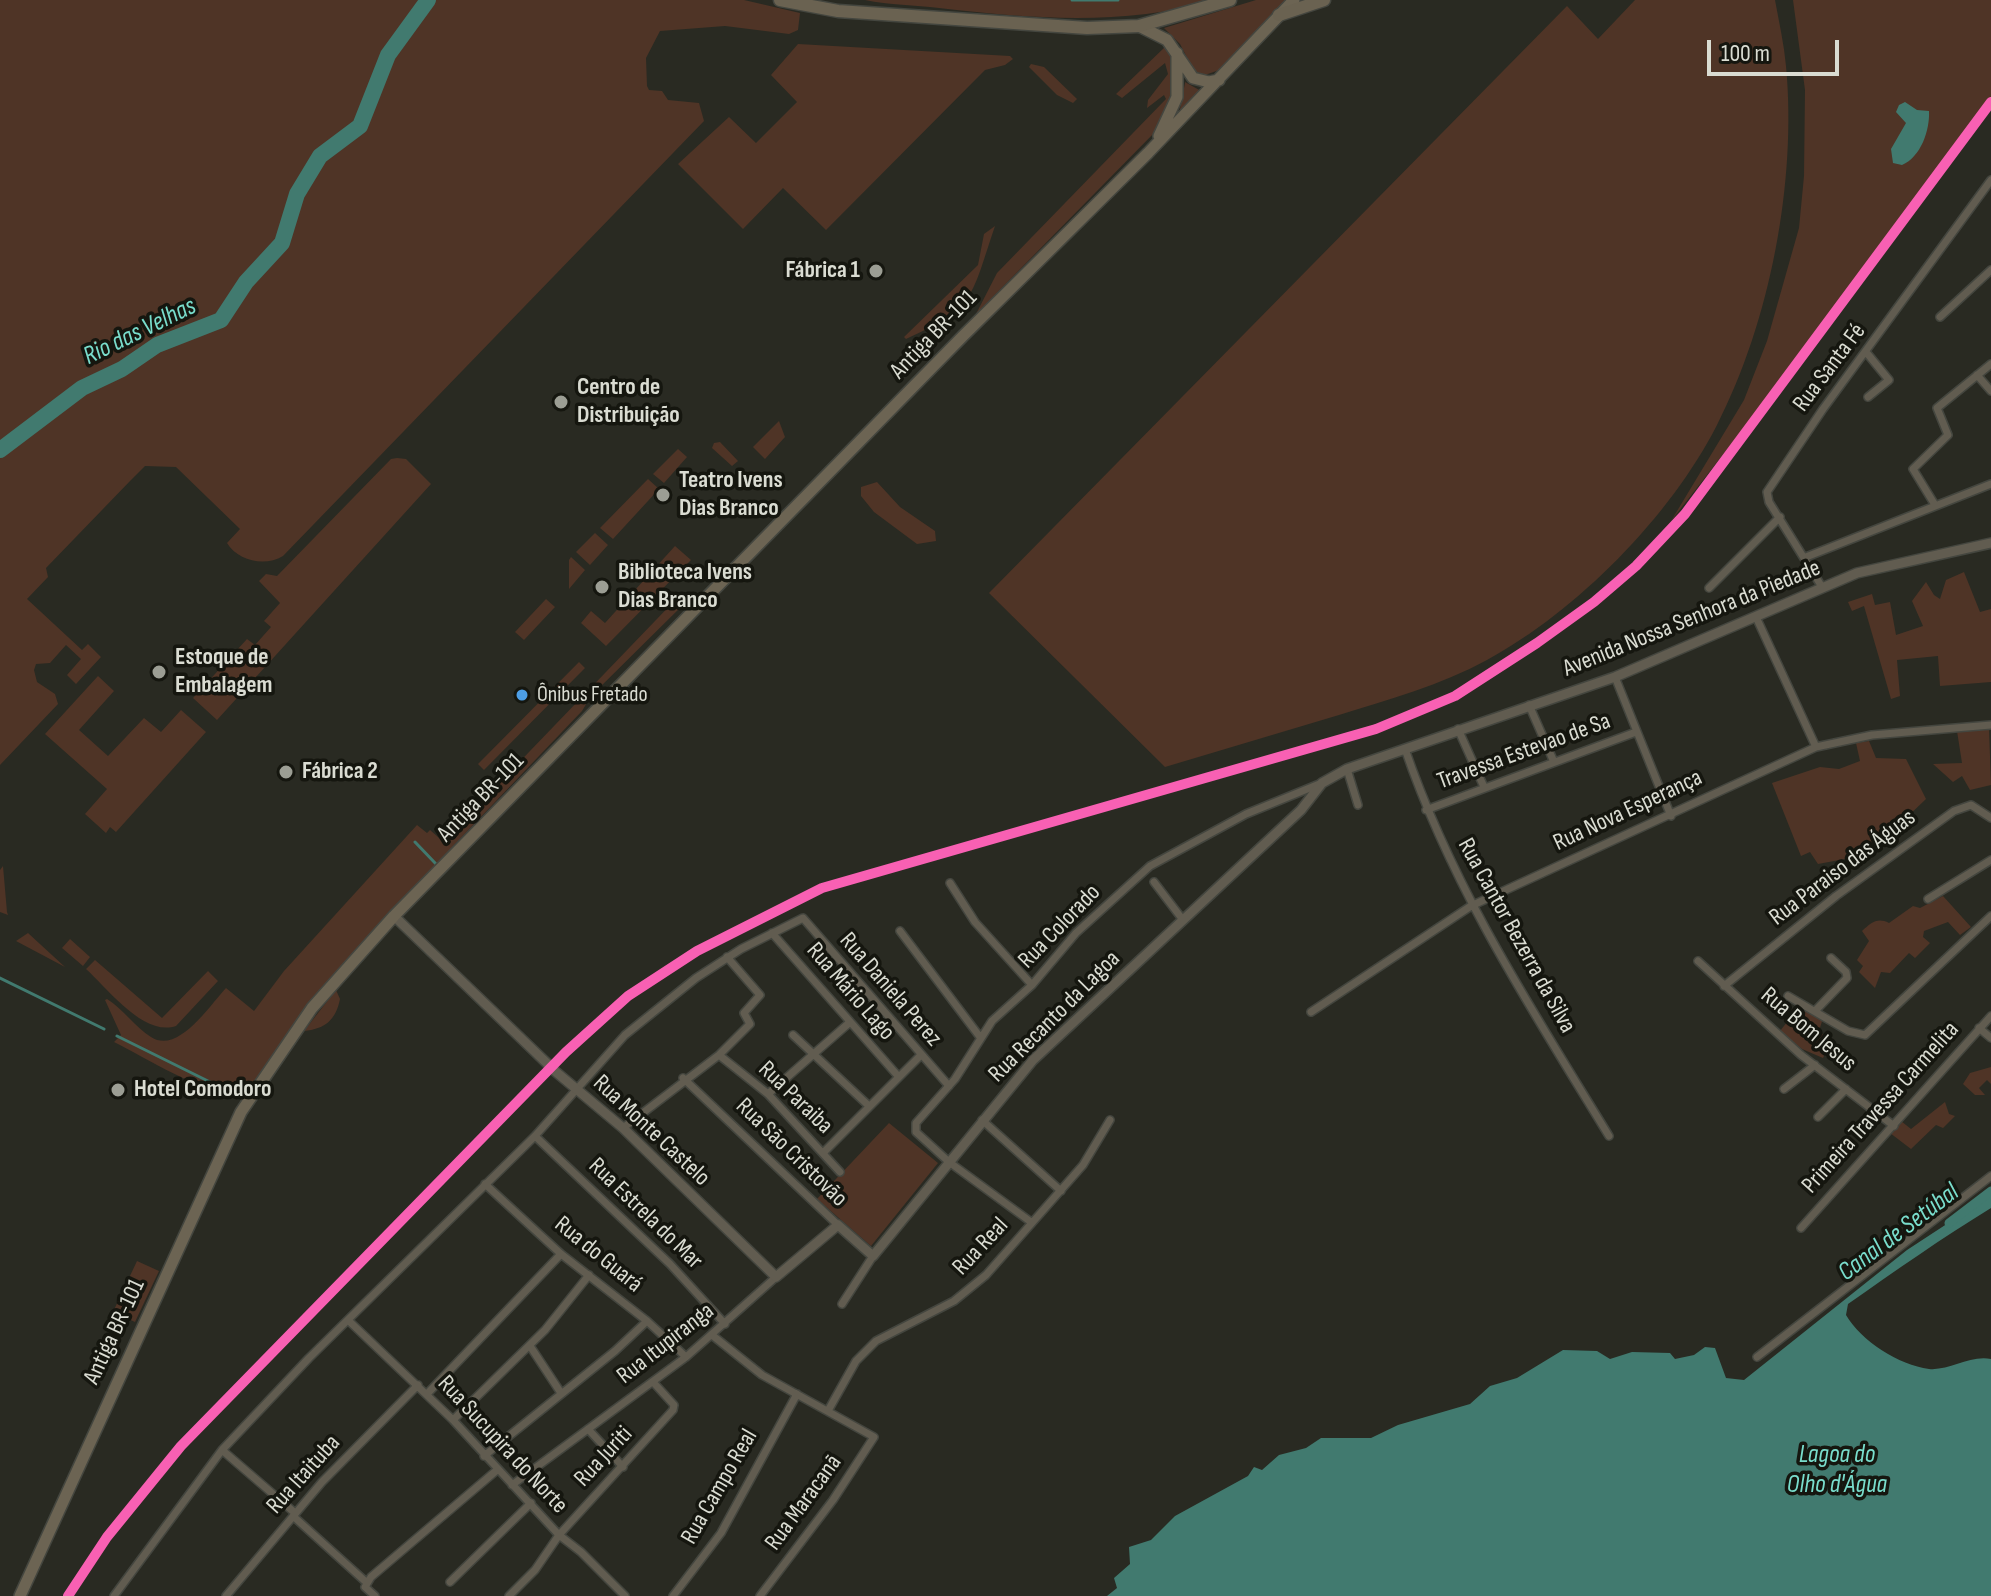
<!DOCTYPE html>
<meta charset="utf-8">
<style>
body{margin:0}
#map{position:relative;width:1991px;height:1596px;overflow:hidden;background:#292a22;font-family:"Sofia Sans Condensed",sans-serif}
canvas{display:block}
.scale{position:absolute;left:1707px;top:40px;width:132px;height:36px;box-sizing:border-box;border:4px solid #dadcd2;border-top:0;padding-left:10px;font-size:24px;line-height:28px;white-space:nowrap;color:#dadcd2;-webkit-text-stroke:6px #15160f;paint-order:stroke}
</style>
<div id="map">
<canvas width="1991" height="1596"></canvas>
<div class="scale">100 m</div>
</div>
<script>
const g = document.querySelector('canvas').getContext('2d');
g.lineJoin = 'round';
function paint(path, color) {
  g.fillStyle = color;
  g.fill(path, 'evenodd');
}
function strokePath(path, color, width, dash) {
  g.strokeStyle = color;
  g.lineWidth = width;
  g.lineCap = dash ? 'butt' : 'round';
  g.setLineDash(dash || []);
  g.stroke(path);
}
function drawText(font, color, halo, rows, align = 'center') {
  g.font = font + ' "Sofia Sans Condensed",sans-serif';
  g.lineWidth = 7;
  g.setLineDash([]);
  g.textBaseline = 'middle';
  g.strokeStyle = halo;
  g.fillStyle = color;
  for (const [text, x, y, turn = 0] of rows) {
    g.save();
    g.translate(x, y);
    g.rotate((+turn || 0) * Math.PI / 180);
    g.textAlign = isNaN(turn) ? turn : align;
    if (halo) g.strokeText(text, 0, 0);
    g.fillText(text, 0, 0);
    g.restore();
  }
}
paint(new Path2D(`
 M0 0H744L800 13 798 30 789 34 725 26 660 31 646 58 647 86 649 90 662 91 668 100 699 103 704 121 283 556C265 567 238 561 227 543L240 529 176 467 145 466 131 480 46 568 48 577 27 599 82 650 88 644 101 657 76 684 67 675 81 659 66 645 50 663 36 664 34 670 37 682 55 694 58 704 0 765Z
 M865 0H1216C1124 26 1034 19 939 8 915 5 889 5 865 0Z
 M1256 0H1290L1222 69 1205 75 1194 71 1180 44 1164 28Z
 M1635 0H1775C1779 22 1784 44 1786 66 1797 181 1770 322 1717 425 1670 517 1577 611 1487 660 1441 685 1388 700 1339 715 1281 732 1223 750 1165 767L989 593 1567 6 1598 39Z
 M1793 0H1991V97L1814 338 1671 521 1744 400 1767 341 1799 228 1804 176 1805 90Z
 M798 44 1010 56 1013 59 1005 65 985 70 826 230 783 188 743 229 678 164 729 117 756 143 797 102 771 75Z
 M1166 46 1172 58 1174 88 1157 130 976 314 997 273 1166 99 1164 95 1147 108 1148 100 1168 74 1165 63 1122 98 1116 94Z
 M1031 64 1044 67 1077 99 1073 103 1057 95 1029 67Z
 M1185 82 1201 91 1179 114 1185 83Z
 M995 226C971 296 977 307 906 339L904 337 978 265 984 234Z
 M779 421 785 437 765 459 753 447Z
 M720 442 738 461 732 466 712 448 714 443Z
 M678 449 687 457 664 483 653 474Z
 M397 458 406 459 431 484 217 720 193 698 247 639 255 645 271 627 264 621 280 603 259 581 266 574 277 576 391 459Z
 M648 479 659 489 613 539 600 528Z
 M877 482 900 507 935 531 936 541 917 544 874 512 861 496V487Z
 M595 533 608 545 590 565 576 552Z
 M675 546 691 560 606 646 581 623 591 611 605 623Z
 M571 557 585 570 569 589V560Z
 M1964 572 1980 612 1991 609V682L1940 686 1938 656 1897 660 1900 696 1891 699 1864 606 1852 611 1848 602 1872 594 1875 605 1890 602 1896 635 1923 626 1912 601 1926 582 1934 595 1940 599 1946 580Z
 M680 595 687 601 591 696 582 711 454 845 451 849 456 855 344 967 252 1094C217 1104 147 1058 114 1042L121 1035 105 1000 107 999C123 1009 135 1027 151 1037 178 1055 210 1005 226 988L254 1011 284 971 417 825 427 833 430 830 446 844 454 830Z
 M546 599 555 607 524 640 515 632Z
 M579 662 585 668 484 770 478 764Z
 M98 676 114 691 79 730 108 756 144 718 161 732 181 710 206 732 116 832 110 827 106 833 85 814 107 789 45 734Z
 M1989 728 1991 785 1970 790 1962 776 1953 782 1933 764 1962 763 1957 731Z
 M1869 741 1876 758 1906 759 1926 799 1857 865 1845 859 1818 864 1810 852 1801 856 1772 783 1820 767 1839 769 1860 761 1856 743Z
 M3 866 7 912 8 915 0 912V870Z
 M1943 896 1971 927 1960 935 1948 922 1924 931 1923 937 1930 943 1915 958 1909 953 1890 973 1881 972 1875 988 1859 972 1863 966 1857 960 1869 941 1862 931C1871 923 1877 917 1889 923L1913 906 1920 908Z
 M28 933 65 967 16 941Z
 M70 939 90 957 83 966 62 948Z
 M95 960 162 1018 208 971 218 981 176 1026C144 1037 108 989 86 969Z
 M336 990 340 999C336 1020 325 1029 304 1031Z
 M1806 1008 1823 1018 1819 1031 1831 1042 1823 1058 1802 1049 1780 1031 1791 1017 1798 1019Z
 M1991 1067V1084L1987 1080 1979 1088 1985 1095H1975L1963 1084 1970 1073Z
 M1945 1102 1949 1114 1955 1116 1943 1128 1936 1125 1911 1149 1890 1133 1901 1121 1911 1129Z
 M889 1123 938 1163 871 1246 817 1199Z
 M137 1261 159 1271 135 1322 113 1312Z`), '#4f3426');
paint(new Path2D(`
 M1905 102 1917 110 1929 111C1930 130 1921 157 1902 165L1893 163 1891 149 1906 123 1896 112 1899 105Z
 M1991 1195V1208C1942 1238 1895 1271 1848 1304L1846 1315C1861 1341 1899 1365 1929 1369 1949 1371 1969 1355 1991 1359V1596H1107L1117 1588 1114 1578 1130 1564 1129 1547 1151 1540 1175 1516 1248 1476 1254 1467 1262 1470 1279 1455 1306 1448 1321 1438H1371L1398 1425 1470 1404 1490 1386 1517 1378 1563 1350 1597 1351 1610 1359 1632 1352 1670 1353 1675 1359 1694 1355 1705 1347 1715 1348 1726 1378 1744 1380 1907 1250Z`), '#417a6f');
strokePath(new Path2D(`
 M1072 0H1118
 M415 842 436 864
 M0 978 104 1029
 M117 1036 214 1084`), '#417a6f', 3);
strokePath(new Path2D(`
 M1949 1223 1991 1191`), '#417a6f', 9);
strokePath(new Path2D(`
 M0 450 82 388 122 369 157 345 221 320 246 282 282 243 297 194 320 156 360 126 388 55 428 0`), '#417a6f', 16);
const minor = new Path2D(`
 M1940 317 1991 270
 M1866 352 1889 380 1868 397
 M1977 375 1991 391
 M1935 505 1913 469 1948 435 1937 408 1991 364
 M1806 557 1991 484
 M1822 587 1769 502 1767 492 1823 409 1991 180
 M1709 588 1780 517
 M1756 617 1816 747
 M1615 677 1671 816
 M1529 705 1554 762
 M1458 729 1484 787
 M1405 749C1453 889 1532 1010 1609 1136
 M1347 769 1358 805
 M1426 810 1636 732
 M1154 882 1183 920
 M950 883 975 922 1032 985
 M1928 899 1991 860
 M900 931 980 1037
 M772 933 898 1076
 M1698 961 1801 1055 1894 1126
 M1724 986 1836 896 1954 811 1971 805 1991 818
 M1788 996 1848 1031 1865 1035 1991 916
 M1815 1011 1847 978 1846 972 1831 958
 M1311 1012 1471 906 1816 747 1872 735 1991 725
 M1979 1028 1991 1038
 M793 1035 869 1106
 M719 1055 768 1094 840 1172
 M683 1078 838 1225
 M1784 1089 1815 1065
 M768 1094 849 1023
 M1818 1117 1846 1089
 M982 1120 1061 1191
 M623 1128 719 1055 750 1024 744 1013 760 995 727 957
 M535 1136 670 1264 725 1324
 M823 1153 920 1056
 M485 1184 561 1254 647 1321 686 1357
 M1031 1222 949 1162 916 1132V1123L955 1079 992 1021 1032 985 1076 933 1150 866 1246 814 1322 783
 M1801 1228 1991 1016
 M842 1304 873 1256
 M349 1321 453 1420 559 1535 581 1552 625 1596
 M712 1335 762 1375 874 1437 833 1500 760 1596
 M530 1346 561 1393
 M1757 1357 1991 1176
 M427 1394 561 1254
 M829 1409 856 1361 876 1341 954 1301 986 1275 1083 1165 1110 1120
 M453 1420 545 1330 589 1275
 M588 1429 623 1467
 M222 1450 295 1513
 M484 1456 615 1351 647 1321
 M512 1485 686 1357 776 1277
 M293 1516 366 1582
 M450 1582 531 1503
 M114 1596 222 1450 309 1358 535 1136 625 1035 696 978 741 949 803 918 949 1086
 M226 1596 322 1482 418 1385
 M375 1596 365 1587 371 1577 497 1470
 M509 1596 535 1570 559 1535 673 1410 674 1405 653 1382
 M673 1596 721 1533 797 1394`);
const tertiary = new Path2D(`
 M394 916 556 1072 623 1128 776 1277 838 1225 873 1256 1033 1060 1301 810 1322 783 1347 769 1615 677 1857 573 1991 543`);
const primary = new Path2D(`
 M1139 26 1167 40 1193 78 1209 82 1219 80
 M1159 136 1177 97V53
 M20 1596 241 1112 312 1008 394 916 963 336 1148 153 1294 0`);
const trunk = new Path2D(`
 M780 0 838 11 1087 28 1139 26 1230 0
 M1279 15 1324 0`);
strokePath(minor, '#44463f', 10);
strokePath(tertiary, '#44463f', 12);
strokePath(primary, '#44463f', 14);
strokePath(trunk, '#44463f', 15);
strokePath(minor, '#615c50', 7);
strokePath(tertiary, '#615c50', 9);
strokePath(primary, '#6c6453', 11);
strokePath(trunk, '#6a6251', 12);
strokePath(new Path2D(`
 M68 1596 107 1537 181 1446 566 1052 628 996 697 951 822 888 1376 729 1455 696 1537 643 1594 602 1636 566 1685 514 1991 102`), '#f860b3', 10);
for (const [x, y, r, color] of [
 [876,271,8,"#9c9e94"],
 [561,402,8,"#9c9e94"],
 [663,495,8,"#9c9e94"],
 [602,587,8,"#9c9e94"],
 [159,672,8,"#9c9e94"],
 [522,695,7,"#4d9ee5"],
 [286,772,8,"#9c9e94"],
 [118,1090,8,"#9c9e94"]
]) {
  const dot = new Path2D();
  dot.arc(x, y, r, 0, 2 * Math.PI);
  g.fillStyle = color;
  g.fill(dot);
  strokePath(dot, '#15160f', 3);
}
drawText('22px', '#dadcd2', '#15160f', [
 ["Ônibus Fretado",537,695]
], 'left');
drawText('bold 24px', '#dadcd2', '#15160f', [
 ["Fábrica 1",860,271,"right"],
 ["Centro de",577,388],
 ["Distribuição",577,416],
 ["Teatro Ivens",679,481],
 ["Dias Branco",679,509],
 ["Biblioteca Ivens",618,573],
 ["Dias Branco",618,601],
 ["Estoque de",175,658],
 ["Embalagem",175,686],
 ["Fábrica 2",302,772],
 ["Hotel Comodoro",134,1090]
], 'left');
drawText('24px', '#dadcd2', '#15160f', [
 ["Antiga BR-101",934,335,-46],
 ["Rua Santa Fé",1830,368,-53],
 ["Avenida Nossa Senhora da Piedade",1692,619,-22],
 ["Travessa Estevao de Sa",1524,752,-20],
 ["Antiga BR-101",481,798,-46],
 ["Rua Nova Esperança",1628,811,-25],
 ["Rua Paraiso das Águas",1843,868,-37],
 ["Rua Colorado",1060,927,-46],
 ["Rua Cantor Bezerra da Silva",1516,936,61],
 ["Rua Daniela Perez",890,990,49],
 ["Rua Mário Lago",850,992,49],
 ["Rua Recanto da Lagoa",1055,1017,-45],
 ["Rua Bom Jesus",1808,1030,40],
 ["Rua Paraiba",795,1098,44],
 ["Primeira Travessa Carmelita",1881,1108,-48],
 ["Rua Monte Castelo",651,1131,43],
 ["Rua São Cristovão",791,1153,44],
 ["Rua Estrela do Mar",645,1214,44],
 ["Rua Real",981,1247,-47],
 ["Rua do Guará",598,1255,39],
 ["Antiga BR-101",115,1332,-65],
 ["Rua Itupiranga",666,1344,-38],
 ["Rua Sucupira do Norte",502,1445,47],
 ["Rua Juriti",604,1457,-47],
 ["Rua Itaituba",304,1475,-48],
 ["Rua Campo Real",720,1487,-60],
 ["Rua Maracanã",804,1503,-54]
]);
drawText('italic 26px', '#79ddcc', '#15160f', [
 ["Rio das Velhas",140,332,-26],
 ["Canal de Setúbal",1899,1233,-37],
 ["Lagoa do",1837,1455],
 ["Olho d'Água",1837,1485]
]);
</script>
